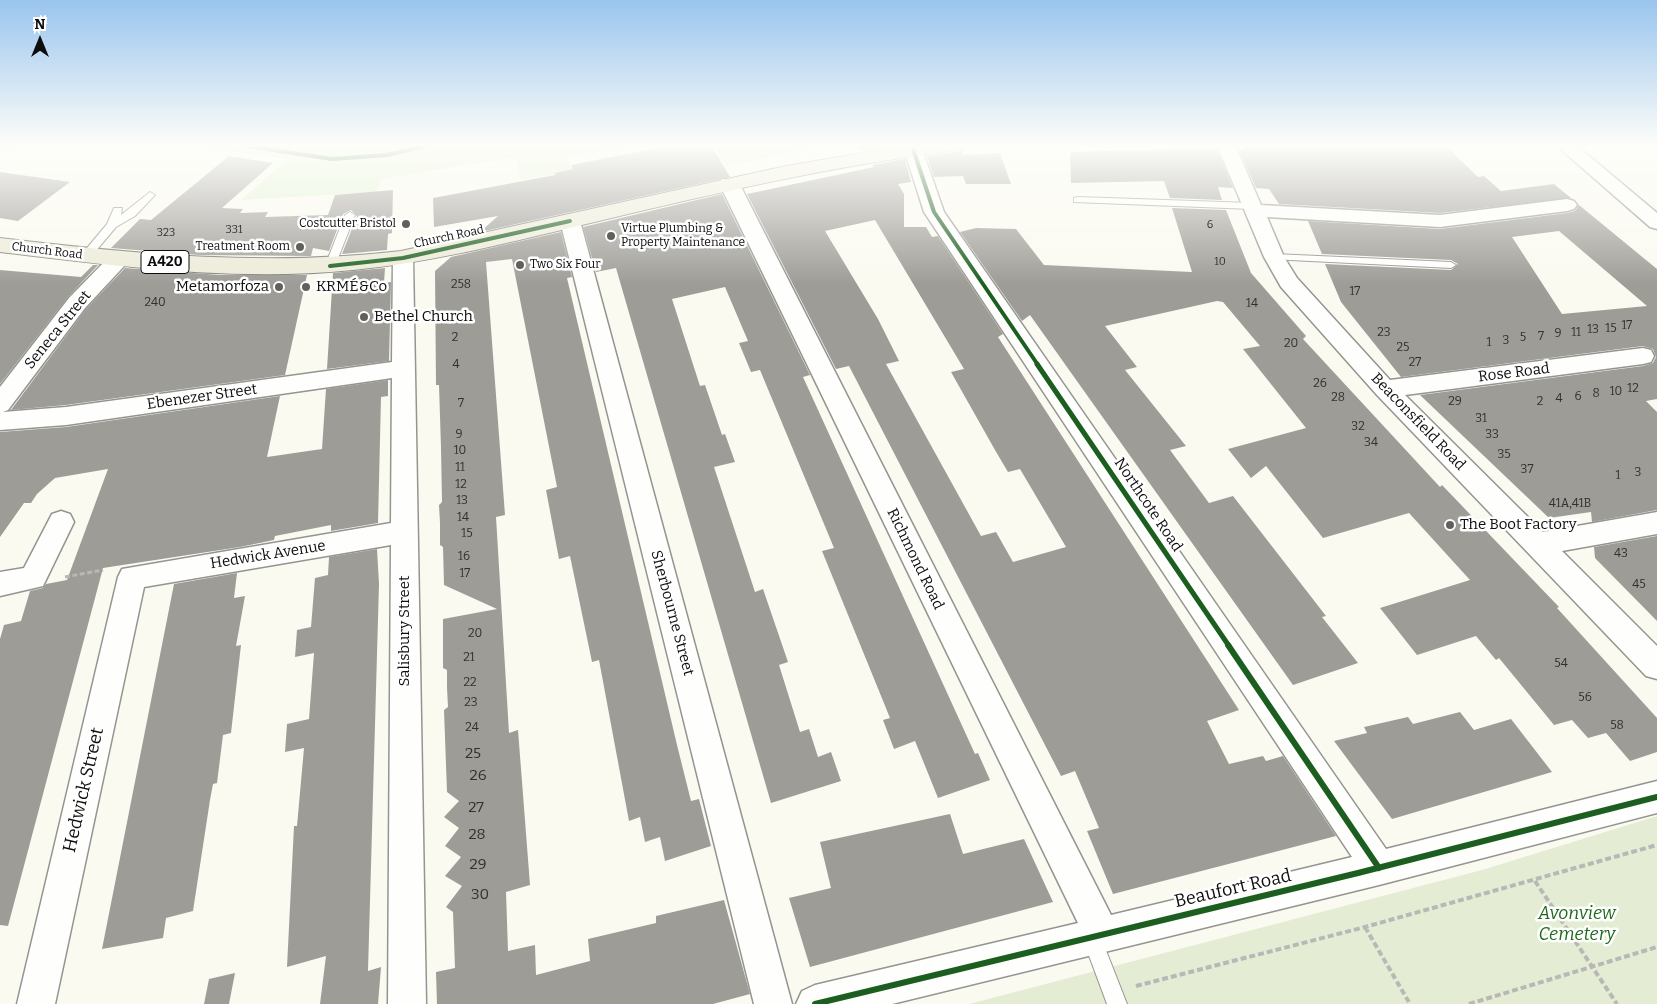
<!DOCTYPE html>
<meta charset="utf-8">
<style>
body{margin:0}
#map{position:relative;width:1657px;height:1004px;overflow:hidden;background:#fbfaf1;font-family:Bitter,serif}
canvas{display:block}
.north{position:absolute;left:15px;top:15px;width:50px;height:50px;-webkit-text-stroke:4px #fff;paint-order:stroke;rotate:0deg;font-size:14px;font-weight:700;line-height:20px;text-align:center;color:#0d0d0d}
.north::after{content:'';display:block;margin:auto;width:18px;height:22px;background:#0d0d0d;clip-path:polygon(50% 0,100% 100%,50% 72%,0 100%)}
</style>
<div id="map">
<canvas width="1657" height="1004"></canvas>
<div class="north">N</div>
</div>
<script>
const g = document.querySelector('canvas').getContext('2d');
g.lineJoin = 'round';
function paint(path, color) {
  g.fillStyle = color;
  g.fill(path, 'evenodd');
}
function strokePath(path, color, width, dash) {
  g.strokeStyle = color;
  g.lineWidth = width;
  g.lineCap = dash ? 'butt' : 'round';
  g.setLineDash(dash || []);
  g.stroke(path);
}
function drawText(font, color, halo, rows, align = 'center') {
  g.font = font + ' Bitter,serif';
  g.lineWidth = 5;
  g.setLineDash([]);
  g.textBaseline = 'middle';
  g.strokeStyle = halo;
  g.fillStyle = color;
  for (const [text, x, y, turn = 0] of rows) {
    g.save();
    g.translate(x, y);
    g.rotate((+turn || 0) * Math.PI / 180);
    g.textAlign = isNaN(turn) ? turn : align;
    if (halo) g.strokeText(text, 0, 0);
    g.fillText(text, 0, 0);
    g.restore();
  }
}
paint(new Path2D(`
 M0 145H645L568 157 571 171 521 180 515 157 382 179 376 192 241 200 288 159 178 145 43 146 0 151Z
 M714 145H828L726 166Z`), '#e0f2d0');
paint(new Path2D(`
 M1657 816V1004H969L1482 870Z`), '#e4edd4');
paint(new Path2D(`
 M672 145H711L730 177 480 232 498 216 434 227 433 198 555 175V173L573 169 571 165Z
 M855 145H901L861 151Z
 M1242 145H1445L1478 177 1484 176 1501 191 1554 184 1571 198 1440 213 1279 204 1269 189 1256 188 1239 150H1245Z
 M963 146V155L1000 153 1011 184H966L963 176 934 177 927 156 952 153 959 151Z
 M1180 149H1217L1233 188 1218 187 1222 200 1170 198 1164 181 1071 183 1070 152Z
 M229 156 273 163 222 208 243 209 240 213 268 212 265 217 328 215 335 195 393 190 392 233 388 234 387 250 342 254 357 216 351 210 343 214 329 251 313 248 311 256 200 255 111 248 140 219 151 220Z
 M905 159 911 182 898 184 904 194V227H926L932 237 938 236 1003 334 998 337 1239 710 1207 721 1229 764 1263 756 1266 761 1283 756 1336 836 1113 894 1087 831 1099 828 1075 771 1061 776 849 366 836 369 747 194 874 167 872 165ZM875 220 964 369 951 372 995 450 1008 472 1020 469 1066 547 1013 562 996 532 981 536 886 364 899 361 878 319 825 231Z
 M0 172 70 182 18 221 0 218Z
 M722 194 810 375 803 377 975 754 978 753 990 780 938 798 915 741 894 749 883 720 890 718 822 551 834 548 760 370 751 372 739 343 748 341 725 287 672 299 700 386 705 385 722 435 725 434 735 462 714 467 755 592 763 589 788 662 779 665 800 732 809 729 818 757 831 752 841 781 771 803 616 268 596 272 583 227Z
 M1579 205 1657 269V399L1646 401 1657 412V510L1592 522 1591 512 1549 518 1420 395 1643 366 1653 363 1656 357 1653 349 1643 346 1401 377 1341 302 1325 264 1451 270 1458 264 1451 260 1322 254 1308 221 1440 229 1567 213 1575 211ZM1559 231 1647 306 1562 314 1512 237Z
 M1172 208 1226 210 1251 273 1306 336 1303 339 1440 487 1442 485 1559 607 1557 608 1657 718V752L1630 761 1606 733 1588 738 1572 720 1554 725 1499 658 1496 660 1476 636 1417 655 1380 608 1470 580 1409 513 1323 538 1266 466 1251 478 1228 449 1306 428 1243 349 1260 346 1223 302 1217 301 1105 326 1137 367 1125 370 1186 446 1170 450 1209 503 1233 496 1326 616 1322 617 1358 663 1293 685 1030 315 1022 321 960 232 976 228 1016 229 1044 265 1192 272Z
 M561 232 572 277 567 278 677 745 691 801 699 799 711 846 665 861 660 837 645 842 640 817 629 821 599 660 592 662 570 556 559 559 546 490 557 487 512 259 486 262 505 515 496 517 509 733 518 730 530 885 506 892 508 951 535 945 536 975 590 961 588 939 656 923V916L724 900 750 994 713 1004H437L436 972 455 968 453 912 446 907 462 886 445 876 461 857 445 846 459 828 444 817 459 801 447 792 444 710 448 707 447 688V670L443 668V619L497 609 444 585 443 547 440 545V523L439 505 442 502 441 448 439 385H436L435 271 451 257Z
 M93 265H98L68 297 0 384V270L81 277Z
 M125 268 220 275H307L285 375 66 405 11 410 86 309Z
 M385 268 384 283 391 282 389 361 327 369 333 273Z
 M388 380V396L381 397 378 523 331 531V525L275 536 274 540 240 547 103 568 8 926 0 925V639L4 625 21 621 30 591 43 588 46 584 67 580 108 469 55 478 37 494 31 503H24L0 537V432L66 427 280 396 267 457 322 449 326 389Z
 M1657 536V621L1595 558 1594 547Z
 M377 549 379 584 368 971 381 967 378 1004H320L326 956 287 967 294 826H297L304 748 285 752 287 724 309 719 314 653 295 657 297 630 311 627 315 578 328 575 329 557Z
 M237 573 234 598 245 596 236 646 241 645 231 733 223 735 217 783 213 784 210 800 193 911 166 918 163 938 102 949 174 584Z
 M1460 712 1474 730 1511 719 1552 772 1392 819 1334 741 1367 733 1364 727 1408 717 1413 724Z
 M950 814 963 854 1024 839 1053 902 810 967 789 898 831 888 820 842Z
 M235 973 229 1004H204L209 979Z`), '#9e9c97');
const lane = new Path2D(`
 M150 192 155 195 135 216 116 227 90 258H82V254L107 224 114 208H122L121 215Z
 M1078 197 1252 203 1257 206 1252 209 1074 202V198Z
 M350 212 355 215 335 266 330 269 326 268 325 266 345 215Z
 M1274 254 1451 262 1456 265 1451 268 1270 259 1269 257Z
 M1091 928 1098 930 1127 1004H1107L1082 937 1084 930Z`);
const street = new Path2D(`
 M907 145H919L922 149 944 212 1386 849 1657 781V813L1379 885 892 1004H796L802 991 815 985 1078 923 719 183 722 179H736L739 183 1111 915 1352 857 924 212 904 149Z
 M1217 145H1235L1261 205 1440 215 1567 199 1574 201 1577 205 1574 209 1567 211 1440 227 1267 217 1284 257 1297 278 1390 380 1643 348 1651 350 1654 356 1651 362 1643 364 1405 395 1543 532 1657 512V534L1562 551 1657 646V679L1646 676 1377 395 1281 287 1264 257Z
 M1556 145H1576L1657 213V229L1650 227Z
 M570 215 577 217 580 221 792 1004H754L560 221 563 217Z
 M403 252 410 253 413 258 426 1004H388L391 545 144 587 55 1004H17L118 577 122 569 391 523 392 378 66 425 0 430V387L69 298 112 254 119 253 126 254 129 259 126 264 85 308 8 410 3 412 66 407 392 362 393 258 396 253Z
 M61 511 70 514 74 522 43 586 0 596V572L24 568 52 514Z`);
const primary = new Path2D(`
 M910 145H961L958 149 951 151C832 166 716 193 599 221 518 240 436 262 353 270 235 282 116 266 0 252V238C135 254 265 267 401 251L786 166Z`);
strokePath(lane, '#949490', 2);
strokePath(street, '#949490', 3);
strokePath(primary, '#81817d', 2);
strokePath(new Path2D(`
 M241 145 332 159 387 155 430 145
 M0 146 19 145`), '#b8b8b6', 2.5, [4, 2]);
strokePath(new Path2D(`
 M65 577 103 570`), '#b8b8b6', 3, [5, 2.5]);
strokePath(new Path2D(`
 M1535 881 1617 1004
 M1365 927 1410 1004
 M1136 986 1365 927 1657 845
 M1469 1004 1657 947`), '#b8b8b6', 4, [6, 3]);
paint(lane, '#fefefd');
paint(street, '#fefefd');
paint(primary, '#edebd8');
strokePath(new Path2D(`
 M241 145 332 159 387 155 430 145
 M913 149 934 212 1038 365
 M330 266 403 258 570 221`), '#1b5e20', 4);
strokePath(new Path2D(`
 M1037 364 1229 646`), '#1b5e20', 5);
strokePath(new Path2D(`
 M1228 645 1379 868
 M815 1004 1358 873 1657 797`), '#1b5e20', 6);
const sky = g.createLinearGradient(0, 0, 0, 285);
sky.addColorStop(0, '#9ac5ee');
sky.addColorStop(0.51, '#fdfdf9');
sky.addColorStop(1, '#fdfdf900');
g.fillStyle = sky;
g.fillRect(0, 0, 1657, 285);
for (const [x, y, r, color] of [
 [406,224,5,"#60605d"],
 [611,236,5,"#60605d"],
 [300,247,5,"#60605d"],
 [520,265,5,"#60605d"],
 [279,287,5,"#60605d"],
 [306,287,5,"#60605d"],
 [364,317,5,"#60605d"],
 [1450,525,5,"#60605d"]
]) {
  const dot = new Path2D();
  dot.arc(x, y, r, 0, 2 * Math.PI);
  g.fillStyle = color;
  g.fill(dot);
  strokePath(dot, '#fff', 2);
}
drawText('11px', '#313130', null, [
 ["6",1210,225],
 ["331",234,230],
 ["323",166,233],
 ["10",1220,262]
]);
drawText('12px', '#0d0d0d', '#fff', [
 ["Costcutter Bristol",396,224],
 ["Virtue Plumbing &",621,229,"left"],
 ["Property Maintenance",621,243,"left"],
 ["Treatment Room",290,247],
 ["Two Six Four",530,265,"left"]
], 'right');
drawText('12px', '#0d0d0d', '#fff', [
 ["Church Road",449,237,-12],
 ["Church Road",47,251,7]
]);
drawText('12px', '#313130', null, [
 ["258",461,285],
 ["17",1355,292],
 ["240",155,303],
 ["14",1252,304],
 ["17",1627,326],
 ["15",1611,329],
 ["13",1593,330],
 ["23",1384,333],
 ["11",1576,333],
 ["9",1558,334],
 ["7",1541,337],
 ["2",455,338],
 ["5",1523,338],
 ["3",1506,341],
 ["1",1489,343],
 ["20",1291,344],
 ["25",1403,348],
 ["27",1415,363],
 ["4",456,365],
 ["26",1320,384],
 ["12",1633,389],
 ["10",1616,392],
 ["8",1596,394],
 ["6",1578,397],
 ["28",1338,398],
 ["4",1559,399],
 ["29",1455,402],
 ["2",1540,402],
 ["7",461,404],
 ["31",1481,419],
 ["32",1358,427],
 ["9",459,435],
 ["33",1492,435],
 ["34",1371,443],
 ["10",460,451],
 ["35",1504,455],
 ["11",460,468],
 ["37",1527,470],
 ["3",1638,473],
 ["1",1618,476],
 ["12",461,485],
 ["13",462,501],
 ["41A,41B",1570,504],
 ["14",463,518],
 ["15",467,534],
 ["43",1621,554],
 ["16",464,557],
 ["17",465,574],
 ["45",1639,585],
 ["20",475,634],
 ["21",469,658],
 ["54",1561,664],
 ["22",470,683],
 ["56",1585,698],
 ["23",471,703],
 ["58",1617,726],
 ["24",472,728]
]);
for (const [x, y, w] of [
 [165,262,48]
]) {
  const box = new Path2D();
  box.roundRect(x - w / 2, y - 11.5, w, 23, 4);
  g.fillStyle = '#fff';
  g.fill(box);
  strokePath(box, '#0d0d0d', 1);
}
drawText('bold 14px', '#0d0d0d', null, [
 ["A420",165,262]
]);
drawText('15px', '#0d0d0d', '#fff', [
 ["Metamorfoza",269,287,"right"],
 ["KRMÉ&Co",316,287],
 ["Bethel Church",374,317],
 ["The Boot Factory",1460,525]
], 'left');
drawText('15px', '#0d0d0d', '#fff', [
 ["Seneca Street",58,330,-51],
 ["Rose Road",1514,373,-7],
 ["Ebenezer Street",202,397,-8],
 ["Beaconsfield Road",1418,422,46],
 ["Northcote Road",1148,505,56],
 ["Hedwick Avenue",268,555,-9],
 ["Richmond Road",915,559,64],
 ["Sherbourne Street",672,613,75],
 ["Salisbury Street",405,631,-90]
]);
drawText('15px', '#313130', null, [
 ["25",473,754],
 ["26",478,776],
 ["27",476,808],
 ["28",477,835],
 ["29",478,865],
 ["30",480,895]
]);
drawText('18px', '#0d0d0d', '#fff', [
 ["Hedwick Street",84,790,-77],
 ["Beaufort Road",1233,889,-13]
]);
drawText('italic 18px', '#1e691a', '#fff', [
 ["Avonview",1577,914],
 ["Cemetery",1577,935]
]);
</script>
